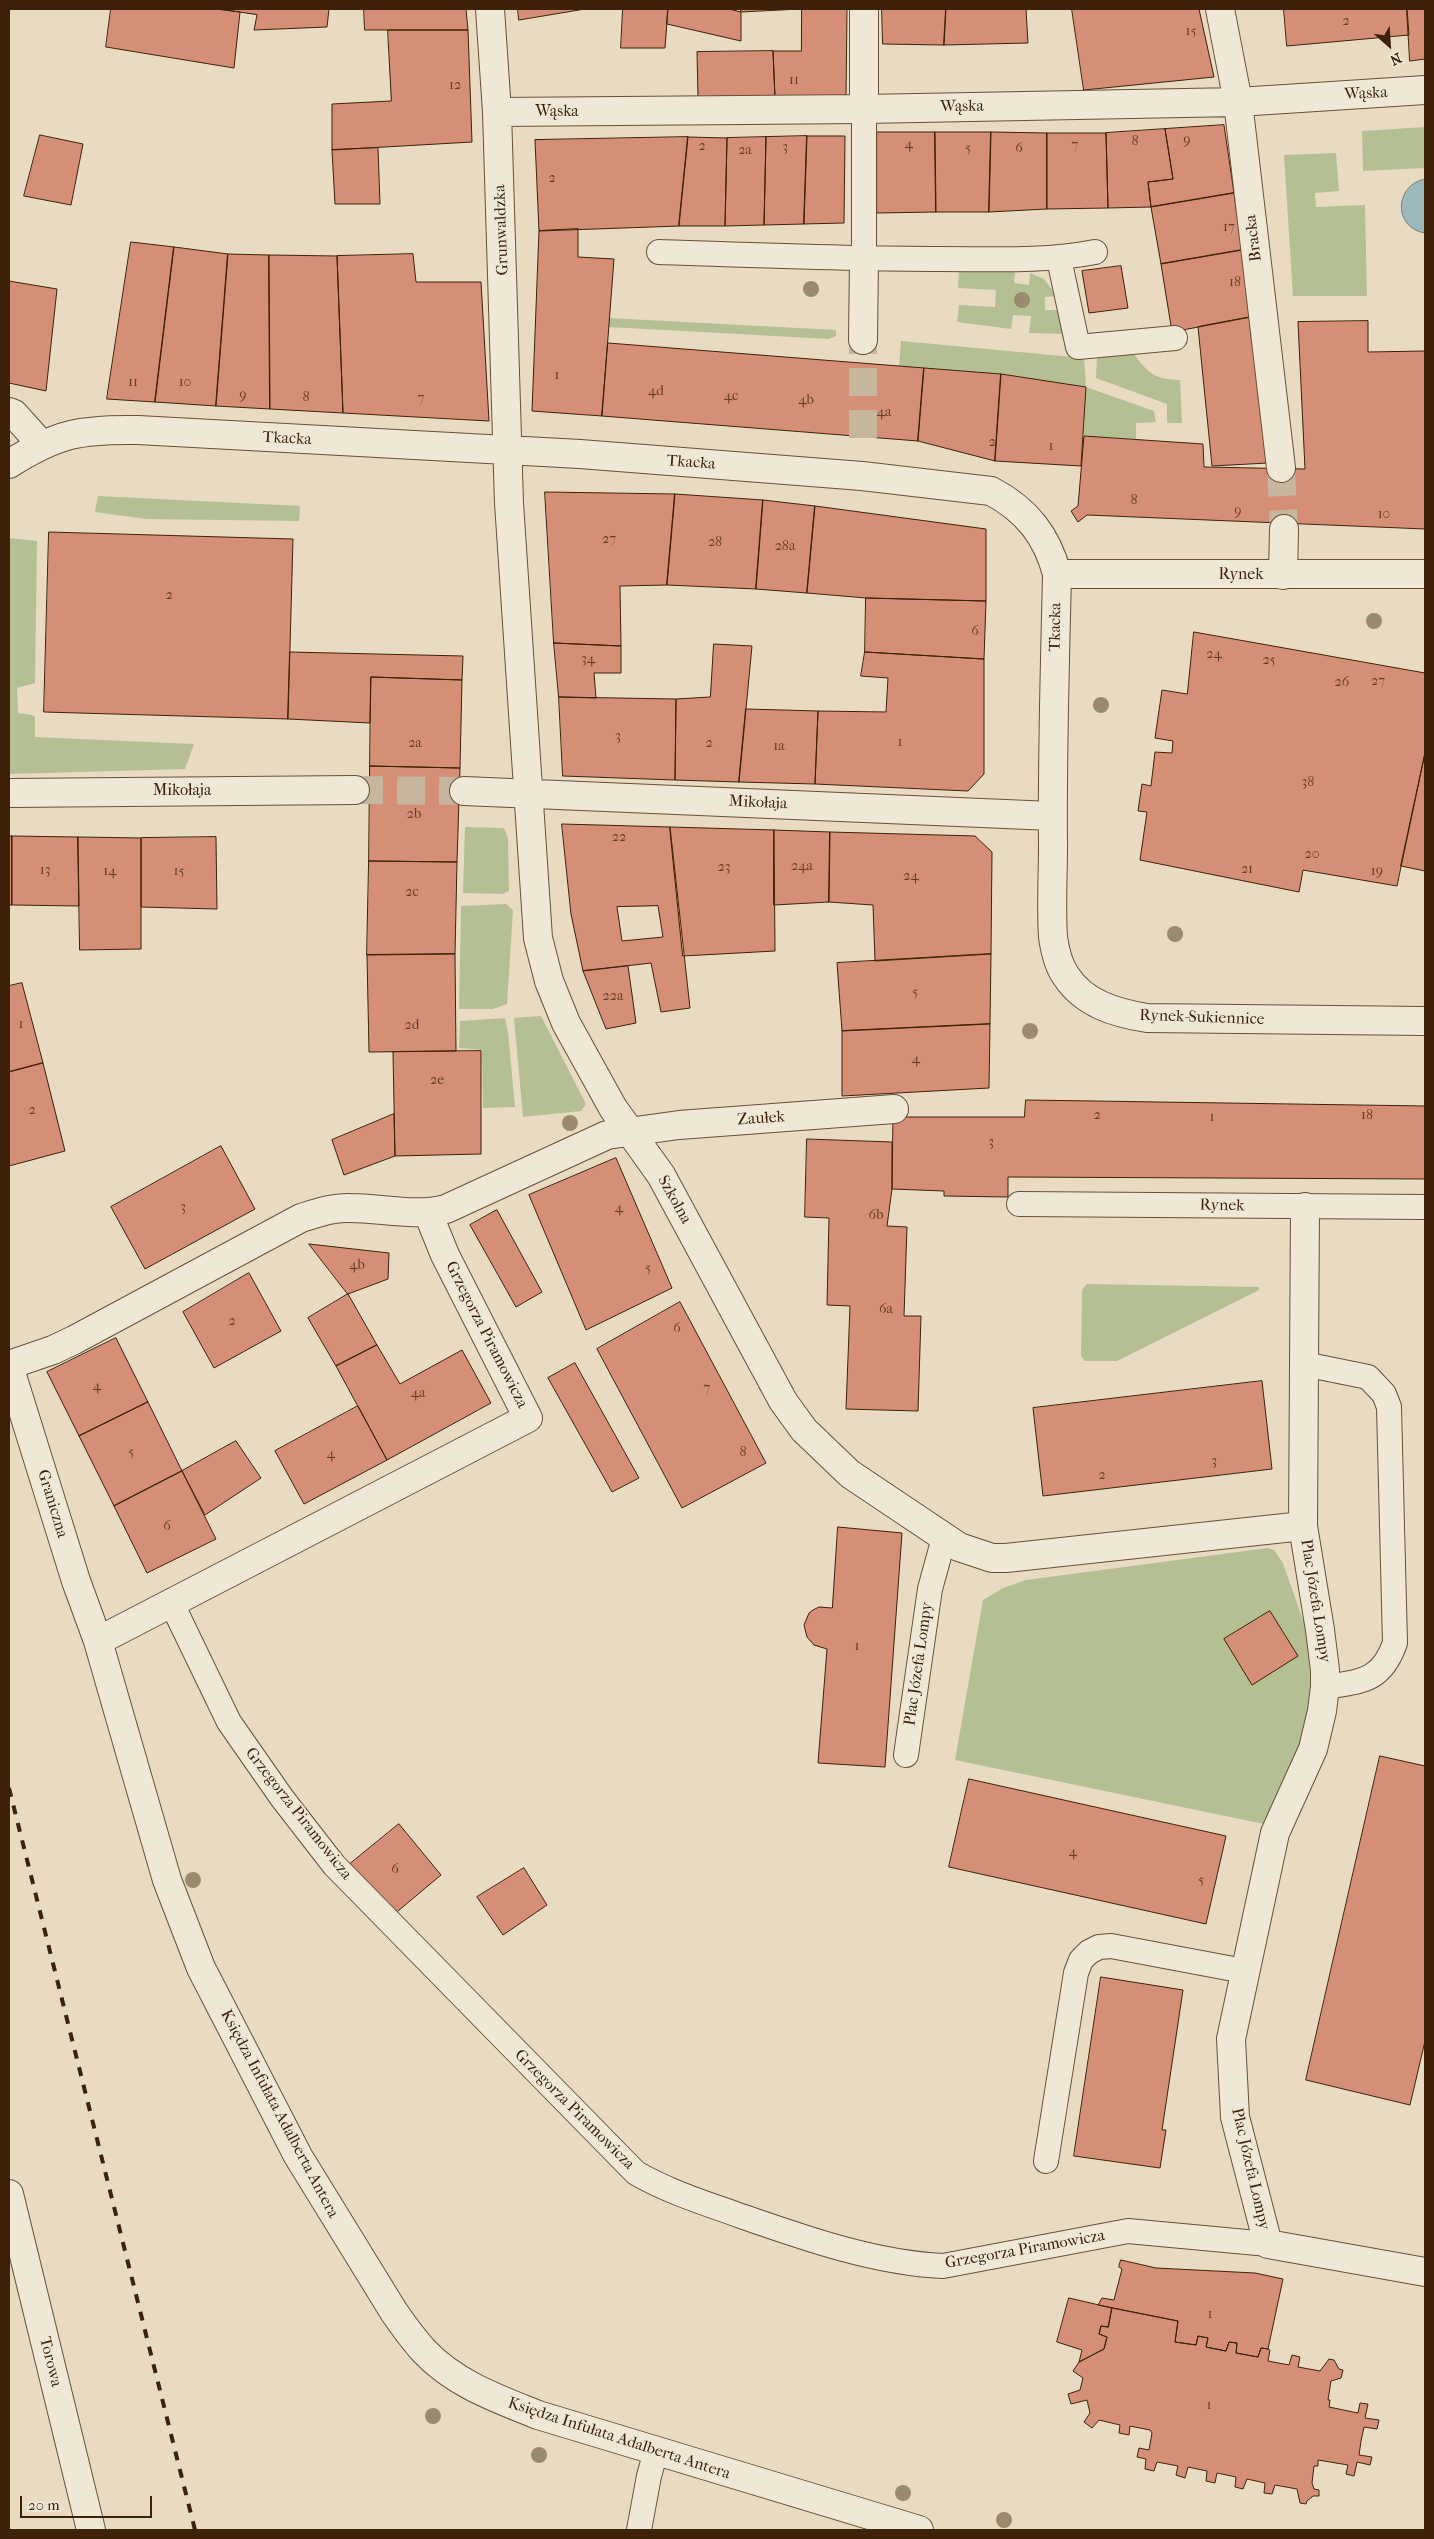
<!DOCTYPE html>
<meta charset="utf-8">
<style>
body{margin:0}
#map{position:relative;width:1434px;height:2539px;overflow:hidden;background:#e8dbc2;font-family:"IM FELL French Canon",serif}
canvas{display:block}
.frame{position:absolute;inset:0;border:10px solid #3d2108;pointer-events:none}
.north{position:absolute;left:1364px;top:20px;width:50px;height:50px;-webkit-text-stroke:4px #f0e8d7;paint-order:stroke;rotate:154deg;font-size:14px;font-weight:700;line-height:20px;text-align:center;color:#3d2108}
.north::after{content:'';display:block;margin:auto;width:18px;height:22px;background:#3d2108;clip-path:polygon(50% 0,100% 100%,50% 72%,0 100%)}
.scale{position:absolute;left:20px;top:2496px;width:132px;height:22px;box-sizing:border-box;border:2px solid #3d2108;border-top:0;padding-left:6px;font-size:15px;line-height:18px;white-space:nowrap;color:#3d2108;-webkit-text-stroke:4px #f0e8d7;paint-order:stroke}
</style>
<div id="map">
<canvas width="1434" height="2539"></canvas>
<div class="frame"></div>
<div class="north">N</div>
<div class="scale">20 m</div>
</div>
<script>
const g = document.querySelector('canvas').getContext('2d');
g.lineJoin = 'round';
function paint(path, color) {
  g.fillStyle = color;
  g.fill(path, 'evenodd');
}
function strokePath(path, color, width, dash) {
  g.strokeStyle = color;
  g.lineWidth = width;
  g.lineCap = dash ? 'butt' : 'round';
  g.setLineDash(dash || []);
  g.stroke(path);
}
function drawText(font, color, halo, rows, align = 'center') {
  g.font = font + ' "IM FELL French Canon",serif';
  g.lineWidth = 4;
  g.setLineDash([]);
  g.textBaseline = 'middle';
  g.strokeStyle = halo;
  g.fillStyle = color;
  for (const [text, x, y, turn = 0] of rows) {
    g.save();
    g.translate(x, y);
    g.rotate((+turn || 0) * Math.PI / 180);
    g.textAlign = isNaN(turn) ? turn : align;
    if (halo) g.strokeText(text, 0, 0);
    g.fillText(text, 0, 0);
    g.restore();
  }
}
paint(new Path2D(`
 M1425 127V168L1363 171 1362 131Z
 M1336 153 1339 191 1315 193 1316 207 1365 205 1367 296H1293L1284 155Z
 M959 270 1015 272 1014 283 1029 285 1030 273 1044 279 1057 296 1045 297V310H1060L1062 334 1029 333 1031 316 1013 315 1011 329 957 322 959 305 995 307 996 290 958 288Z
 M609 318 836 330V336L829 339 609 327Z
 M901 341 1084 358 1086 387 1154 411 1156 422 1136 423V439L1084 436 1085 387 1001 374 899 366Z
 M1133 353C1149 374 1154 379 1180 380L1182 423H1167V404L1096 378 1097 357Z
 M98 496 300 506 299 521 146 519 95 512Z
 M9 538 37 541 35 683 17 688 18 713 32 715 35 717V737L194 744 185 769 9 774Z
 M465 827 504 828 508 838 509 891 502 894 463 893Z
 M506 904 513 910 507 1004 493 1009H459L461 906Z
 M541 1016 586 1104 581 1111 523 1117 514 1018Z
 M505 1018 508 1032 515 1107 483 1108 482 1050 459 1048 460 1021Z
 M1087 1284 1259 1287V1290L1117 1361H1085L1081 1356 1082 1290Z
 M1268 1548 1274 1550 1283 1563 1306 1629 1316 1670 1310 1732 1264 1824 955 1760 983 1600 1003 1588 1026 1580Z`), '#b4c094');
const water = new Path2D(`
 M1425 179V233C1393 228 1394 185 1425 179Z`);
paint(water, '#9bb8bd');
strokePath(water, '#757c75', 1);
const building = new Path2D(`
 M111 9H215L240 12 234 68 106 47Z
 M220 9H329L327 27 254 30 257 15Z
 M364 9H466L468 30H365Z
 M518 9H585L519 20Z
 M623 9H668L665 48H621Z
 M668 9H729L741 12V41L667 24Z
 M741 9H800L741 12Z
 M802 9H847L846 98H775L773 51H801Z
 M882 9H946L944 45 883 44Z
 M946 9H1026L1028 43 944 45Z
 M1072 9H1199L1214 77 1084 90Z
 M1284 9H1407L1409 35 1287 46Z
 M1407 9H1425V59L1410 61Z
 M388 30H468L472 142 332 150V104L391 101Z
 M773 51 775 98 698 97 697 52Z
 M1224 125 1234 193 1151 207 1148 182 1173 179 1165 129Z
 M1165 129 1173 179 1148 182 1151 207 1108 208 1106 133Z
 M877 132H935L936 212 877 213Z
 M935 132H991L989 212H936Z
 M991 132 1047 133V209L989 212Z
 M1047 133H1106L1108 208 1047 209Z
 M40 135 83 144 71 205 24 196Z
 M807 136H845L844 223 804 224Z
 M807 136 804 224 764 225 766 137Z
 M688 137 679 226 539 231 535 140Z
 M688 137 727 138 725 226H679Z
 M766 137 764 225 725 226 727 138Z
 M378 148 380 204H335L332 150Z
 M1234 193 1242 250 1161 264 1151 207Z
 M578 229V257L614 259 602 416 532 411 539 231Z
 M131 242 174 247 155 402 107 399Z
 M174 247 228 254 216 406 155 402Z
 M1242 250 1251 317 1172 332 1161 264Z
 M228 254 269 255 270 409 216 406Z
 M413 254 416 282H481L489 421 343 413 337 256Z
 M269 255 337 256 343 413 270 409Z
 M1121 266 1128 308 1089 313 1082 271Z
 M9 281 57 289 46 391 9 383Z
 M1251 317 1268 463 1212 466 1198 327Z
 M1368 321V352L1425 351V529L1087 515 1078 522 1071 511 1078 506 1084 436 1203 444 1204 467 1305 469 1298 322Z
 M608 343 924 368 918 441 602 416Z
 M924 368 1001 374 995 461 918 441Z
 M1001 374 1086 387 1081 466 995 461Z
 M545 492 675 494 667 585 620 586 621 646 554 643Z
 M675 494 763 500 756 589 667 585Z
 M763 500 815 506 807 593 756 589Z
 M815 506 986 529V601L866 598 807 593Z
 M49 532 293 539 288 719 44 712Z
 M866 598 986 601 984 659 865 652Z
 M1194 632 1425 673V753L1397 886 1303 870 1299 892 1140 860 1147 812 1138 811 1142 784 1151 786 1155 752 1172 753 1173 741 1155 738 1162 690 1187 694Z
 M554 643 621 646V673H594L596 698 559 697Z
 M714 644 752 646 739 782 675 780 676 699 710 697Z
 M290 652 463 656 462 680 371 677 370 723 288 719Z
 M865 652 984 659V774L968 791 815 784 818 711 886 712 888 678 861 676Z
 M371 677 462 680 460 768 370 766Z
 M559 697 676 699 675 780 563 776Z
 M746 709 818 711 815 784 739 782Z
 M1425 753V871L1401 866Z
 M370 766 460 768 457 862 369 861Z
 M562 824 670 827 690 1008 661 1012 651 963 583 971 571 914ZM658 906 663 937 622 941 617 907Z
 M670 827 774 830 775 951 683 956Z
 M774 830 830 832 829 902 774 905Z
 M830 832 975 836 992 852 991 954 875 961 873 905 829 902Z
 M9 836H12V905H9Z
 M12 836 78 837 79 906 12 905Z
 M78 837 141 838V949L80 950Z
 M216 837 217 909 141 907V838Z
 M369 861 457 862 455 954 367 955Z
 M455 954 456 1051 369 1052 367 955Z
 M991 954 990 1024 842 1031 837 963Z
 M628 966 636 1023 606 1029 583 971Z
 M22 983 43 1063 9 1072V986Z
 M990 1024 989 1088 842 1096V1031Z
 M481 1051V1154L395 1156 393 1052Z
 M43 1063 65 1151 9 1166V1072Z
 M1026 1100 1425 1106V1179L1008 1177V1197L944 1196V1191L892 1189 893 1117H1024Z
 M394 1114 395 1156 344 1175 332 1140Z
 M807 1139 892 1142V1189L887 1226 907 1227 904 1316H921L918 1411 846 1409 850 1306 827 1305 829 1218 805 1217Z
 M221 1146 255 1209 145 1269 111 1207Z
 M616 1158 672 1288 586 1330 529 1195Z
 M497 1210 542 1292 516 1307 470 1225Z
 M309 1244 389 1253 388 1279 348 1294Z
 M249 1273 281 1331 214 1368 183 1312Z
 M348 1294 377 1345 336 1366 308 1318Z
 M680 1302 766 1463 682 1508 597 1349Z
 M116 1338 148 1402 79 1436 47 1372Z
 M377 1345 400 1384 462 1350 491 1403 387 1460 336 1366Z
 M575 1363 639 1478 612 1492 548 1378Z
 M1262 1381 1272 1469 1043 1496 1033 1408Z
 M148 1402 182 1471 114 1506 79 1436Z
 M358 1406 387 1460 304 1504 275 1451Z
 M236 1441 261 1478 205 1515 182 1471Z
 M182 1471 216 1539 147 1573 114 1506Z
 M838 1527 902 1533 885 1767 818 1763 827 1649 814 1645 807 1637 804 1625 809 1613 813 1610 819 1607 832 1608Z
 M1270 1611 1298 1656 1252 1685 1224 1639Z
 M1380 1756 1425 1766V2041L1410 2105 1306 2080Z
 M969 1779 1226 1836 1206 1924 949 1867Z
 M399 1824 441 1875 392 1916 350 1864Z
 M524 1868 547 1905 503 1935 477 1897Z
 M1101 1977 1183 1990 1162 2130H1166L1160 2168 1074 2156Z
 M1121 2260 1156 2268 1255 2273 1283 2279 1268 2349 1261 2348 1258 2357 1236 2353 1237 2343 1229 2342 1226 2351 1206 2347 1208 2338 1198 2336 1196 2345 1175 2342 1178 2321 1098 2305 1102 2298 1114 2300 1122 2269 1119 2267Z
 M1069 2298 1112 2308 1108 2327 1101 2326 1099 2334 1107 2337 1104 2349 1079 2362 1082 2350 1057 2342Z
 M1112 2308 1178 2321 1175 2342 1196 2345 1198 2336 1208 2338 1206 2347 1226 2351 1229 2342 1237 2343 1236 2353 1258 2357 1261 2348 1268 2349 1270 2350 1268 2361 1289 2365 1292 2355 1300 2357 1298 2367 1320 2371 1329 2359 1334 2360 1339 2369 1343 2370 1341 2378 1331 2381 1328 2400H1330L1329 2407 1358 2413 1360 2403 1368 2404 1365 2418 1379 2420 1377 2429 1364 2427 1361 2441 1359 2455 1372 2457 1370 2465 1357 2462 1354 2476 1346 2474 1348 2465 1318 2460V2466H1314L1312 2483 1314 2489 1319 2490V2496H1313L1307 2501 1306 2504 1300 2503 1297 2489 1275 2485 1272 2494 1264 2493 1265 2483 1247 2479 1243 2489 1235 2487 1236 2477 1217 2473 1215 2483 1206 2481 1207 2471 1188 2467 1185 2478 1176 2475 1178 2466 1157 2462 1154 2471 1145 2469 1146 2459 1137 2457 1139 2448 1149 2450 1152 2433 1150 2430 1130 2426 1129 2435 1119 2433 1120 2425 1099 2420 1092 2428 1084 2422 1090 2413 1087 2400 1071 2404 1068 2394 1080 2390 1083 2378 1073 2371 1079 2362 1104 2349 1107 2337 1099 2334 1101 2326 1108 2327Z`);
paint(building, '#d58f77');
strokePath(building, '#3d2108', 1);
strokePath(new Path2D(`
 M863 438V340
 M1281 468 1284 529
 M355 790 464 791`), '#c6b69d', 28, [28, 14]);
const lane = new Path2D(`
 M659 252C752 255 846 259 940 259 992 259 1044 262 1095 252
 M864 259V109
 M1059 259 1078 347 1175 338
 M1019 1204 1425 1207
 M1304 1364 1368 1377 1384 1394 1389 1407 1395 1643C1381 1682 1362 1681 1325 1687
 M172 1604 229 1722 282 1798 334 1865 636 2173C669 2192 705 2203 741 2216 804 2238 875 2263 943 2266L1128 2231 1268 2244
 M906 1755 930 1589 944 1538
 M1046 2161 1076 1973 1081 1960 1089 1952 1099 1947 1111 1946 1244 1971
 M639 2530 649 2476 656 2451`);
const street = new Path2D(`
 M490 9 497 112 509 503 538 938 549 981 566 1023 613 1108 661 1175 783 1401 804 1430 850 1474 959 1547 992 1558H1006L1303 1526
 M1220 9 1238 102 1281 468
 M864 109V9
 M497 112 864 109 1238 102 1425 90
 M863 340 864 259
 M9 412 14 414 41 444
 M9 464C58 433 81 429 138 430L580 454 862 476 991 491C1027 510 1047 536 1057 574 1055 664 1052 755 1053 846 1053 876 1051 907 1053 937 1055 951 1058 965 1066 976 1084 1004 1116 1013 1147 1018L1425 1021
 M1057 574H1425
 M1283 575 1284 529
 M464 791 1052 816
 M9 793 355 790
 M1305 1207 1303 1526 1320 1630 1325 1670V1687L1322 1711 1313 1749 1275 1833 1231 2039 1235 2117 1268 2244 1425 2272
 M9 1365 53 1350 74 1340 301 1218C317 1213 333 1207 350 1208 382 1208 414 1217 446 1209L607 1135 679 1125 894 1109
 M9 1366 76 1581 98 1641 167 1880 201 1968 298 2156 394 2312C403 2325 413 2339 424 2351 455 2384 498 2399 538 2415L919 2530
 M98 1641 528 1418 445 1255 428 1213
 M9 2194 91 2530`);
strokePath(lane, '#685036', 26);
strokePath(street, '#685036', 30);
strokePath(lane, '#f0e8d7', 24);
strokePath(street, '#f0e8d7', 28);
strokePath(new Path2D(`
 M9 1788 195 2530`), '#3d2108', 4, [9, 9]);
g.fillStyle = '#9a8b6f';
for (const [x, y] of [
 [811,289],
 [1022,300],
 [1374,621],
 [1101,705],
 [1175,934],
 [1030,1031],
 [570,1123],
 [193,1880],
 [433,2416],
 [539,2455],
 [903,2493],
 [1004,2520]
]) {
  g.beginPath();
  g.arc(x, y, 8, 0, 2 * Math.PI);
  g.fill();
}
drawText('14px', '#633c24', null, [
 ["2",1346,22],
 ["15",1191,32],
 ["11",794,81],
 ["12",455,86],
 ["9",1187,141],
 ["8",1135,142],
 ["4",909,145],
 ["7",1075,146],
 ["2",702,147],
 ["3",785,148],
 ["5",968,149],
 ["6",1019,149],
 ["2a",745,151],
 ["2",552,179],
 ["17",1229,228],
 ["18",1235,283],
 ["1",557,376],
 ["11",133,383],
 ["10",185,383],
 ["4d",656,392],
 ["9",243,396],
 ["4c",731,397],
 ["8",306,398],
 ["7",421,399],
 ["4b",806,401],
 ["4a",884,413],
 ["2",992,443],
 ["1",1051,447],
 ["8",1134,501],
 ["9",1238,512],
 ["10",1384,515],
 ["27",609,540],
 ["28",715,543],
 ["28a",785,547],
 ["2",169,596],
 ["6",975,632],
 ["24",1214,655],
 ["34",588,660],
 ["25",1269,661],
 ["27",1378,682],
 ["26",1342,683],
 ["3",618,737],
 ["1",900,743],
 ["2a",415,744],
 ["2",709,744],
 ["1a",779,747],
 ["38",1308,783],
 ["2b",414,815],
 ["22",619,838],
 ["20",1312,855],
 ["24a",802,867],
 ["23",724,868],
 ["21",1247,870],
 ["13",45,871],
 ["14",110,872],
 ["15",179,872],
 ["19",1377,872],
 ["24",911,877],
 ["2c",412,893],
 ["5",915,993],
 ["22a",613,997],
 ["1",21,1025],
 ["2d",412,1026],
 ["4",916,1060],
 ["2e",437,1081],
 ["2",32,1111],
 ["2",1097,1116],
 ["18",1367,1116],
 ["1",1212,1118],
 ["3",991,1143],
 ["3",183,1208],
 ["4",619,1209],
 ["6b",876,1216],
 ["4b",357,1266],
 ["5",648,1269],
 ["6a",886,1310],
 ["2",232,1322],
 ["6",677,1329],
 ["4",97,1387],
 ["7",707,1389],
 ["4a",418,1394],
 ["5",131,1453],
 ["8",743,1453],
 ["4",331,1455],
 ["3",1214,1462],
 ["2",1102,1476],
 ["6",167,1527],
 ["1",857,1647],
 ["4",1073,1853],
 ["6",395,1870],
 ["5",1201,1881],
 ["1",1210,2315],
 ["1",1209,2406]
]);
drawText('16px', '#3d2108', '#f0e8d7', [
 ["Wąska",1366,94,-3],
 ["Wąska",962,107,-1],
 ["Wąska",557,112],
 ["Grunwaldzka",502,230,-92],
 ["Bracka",1254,238,-97],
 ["Tkacka",287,439,3],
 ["Tkacka",691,463,4],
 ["Rynek",1241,575],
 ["Tkacka",1056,627,-89],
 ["Mikołaja",182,791],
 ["Mikołaja",758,803,3],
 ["Rynek-Sukiennice",1202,1018,2],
 ["Zaułek",761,1119,-4],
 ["Szkolna",674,1200,61],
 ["Rynek",1222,1206,1],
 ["Grzegorza Piramowicza",486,1335,63],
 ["Graniczna",52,1504,73],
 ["Plac Józefa Lompy",1315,1601,81],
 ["Plac Józefa Lompy",919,1664,-82],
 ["Grzegorza Piramowicza",298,1814,52],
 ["Grzegorza Piramowicza",574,2110,45],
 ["Księdza Infułata Adalberta Antera",279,2114,62],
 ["Plac Józefa Lompy",1250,2169,77],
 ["Grzegorza Piramowicza",1025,2250,-10],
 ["Torowa",50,2362,76],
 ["Księdza Infułata Adalberta Antera",619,2439,18]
]);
</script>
